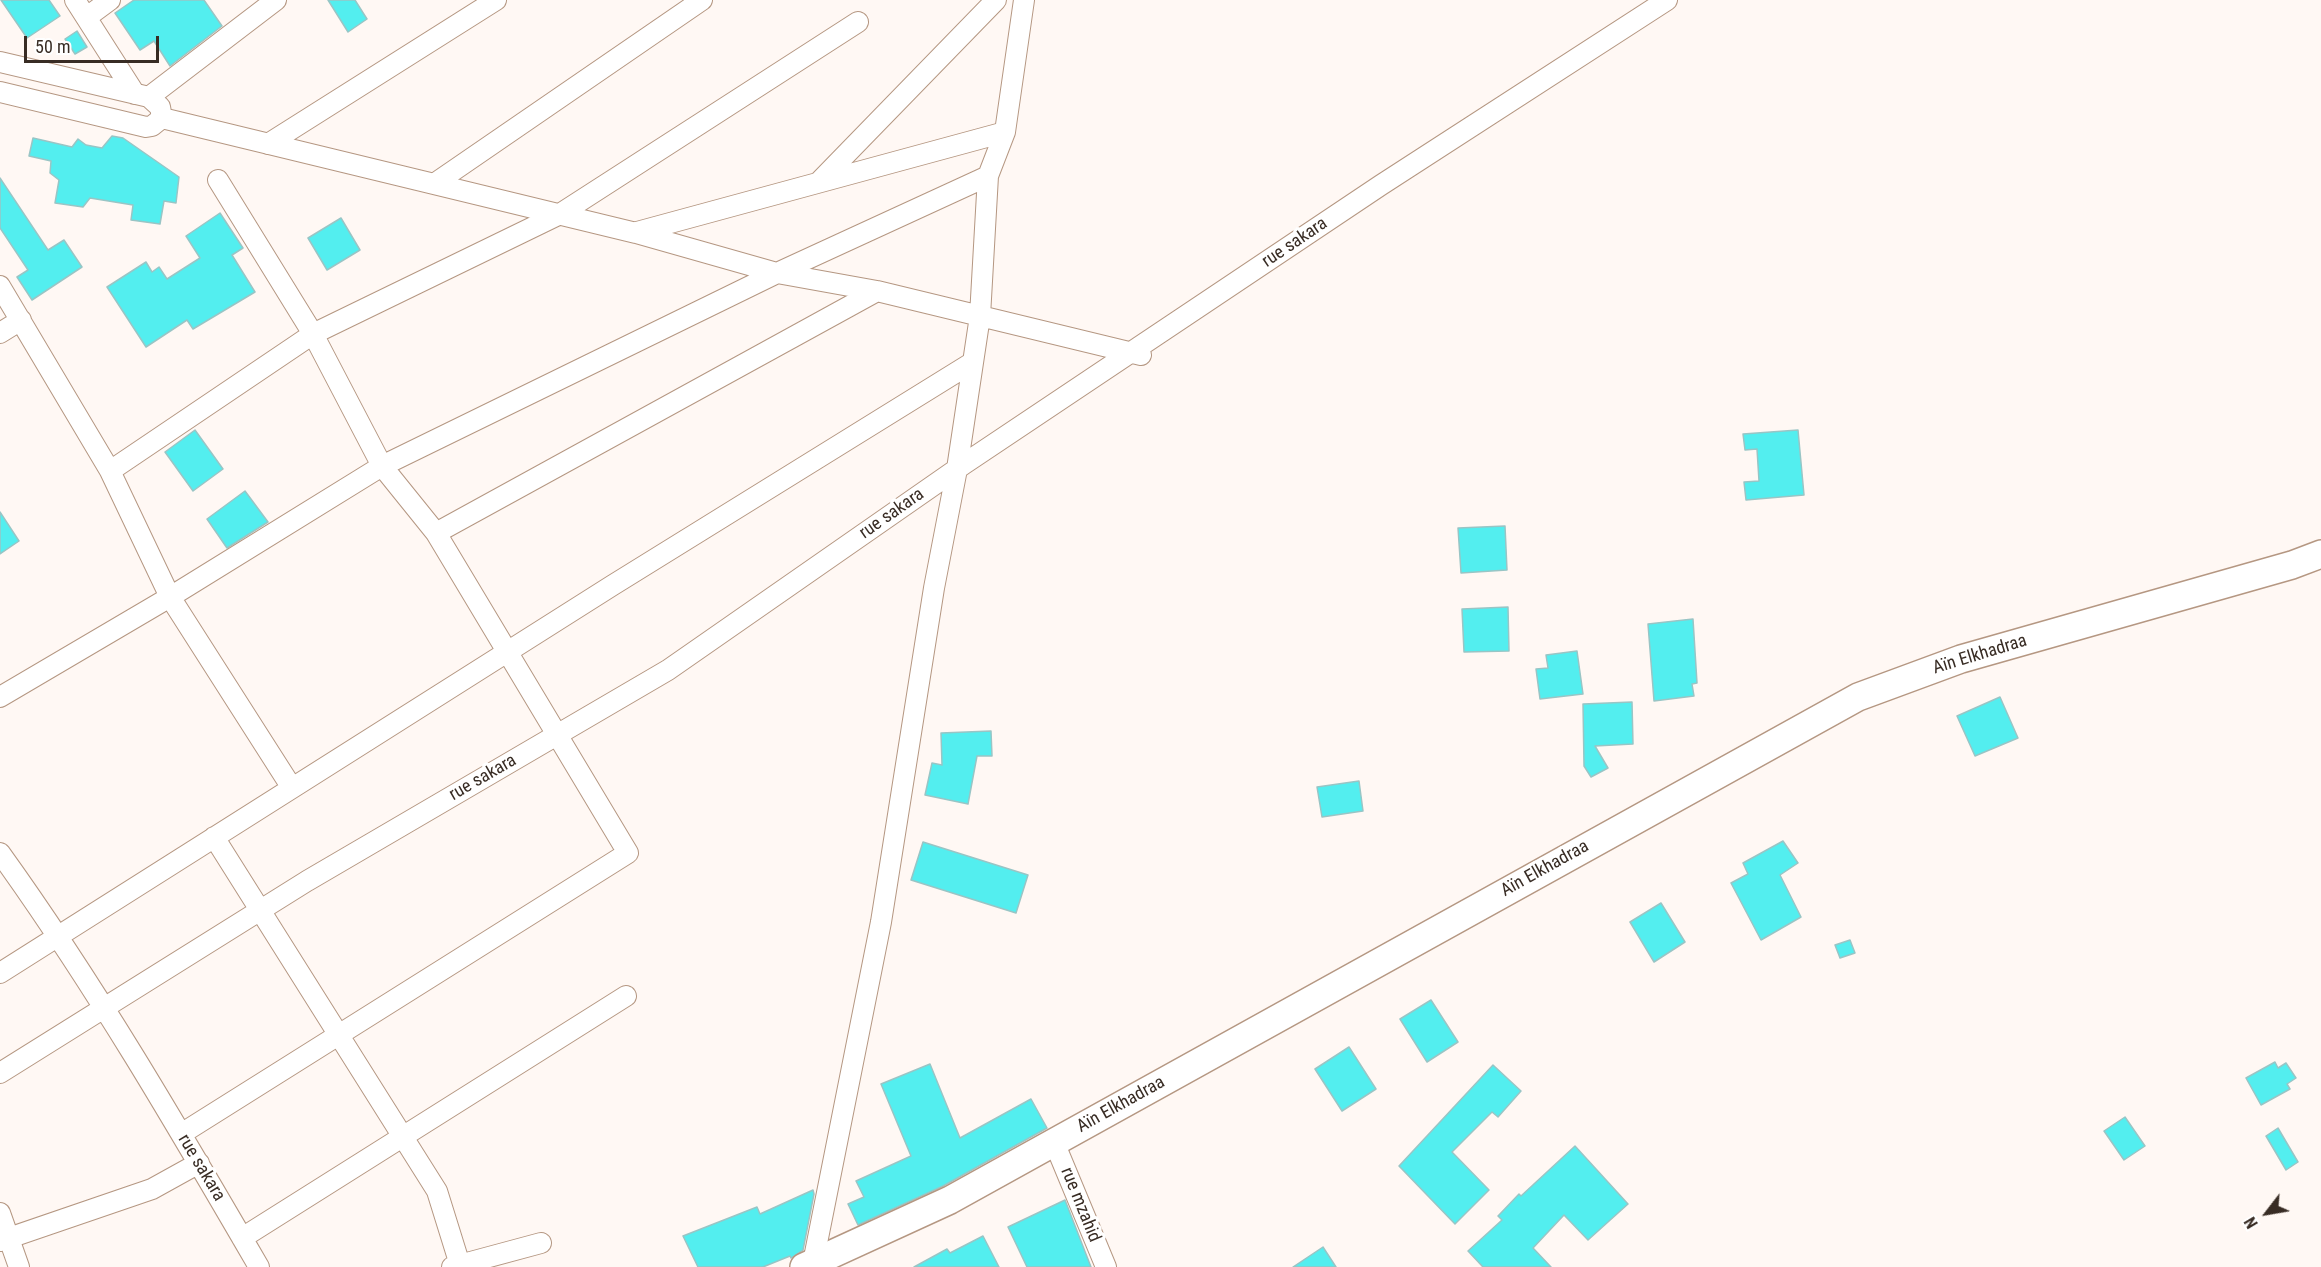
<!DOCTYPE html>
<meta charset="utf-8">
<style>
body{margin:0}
#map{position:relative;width:2321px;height:1267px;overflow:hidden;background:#fff8f4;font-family:"Roboto Condensed",sans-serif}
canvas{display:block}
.north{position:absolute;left:2237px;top:1183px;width:60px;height:60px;-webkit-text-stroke:4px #fff;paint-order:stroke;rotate:239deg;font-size:16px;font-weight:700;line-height:24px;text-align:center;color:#382c24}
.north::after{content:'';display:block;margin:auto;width:21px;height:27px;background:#382c24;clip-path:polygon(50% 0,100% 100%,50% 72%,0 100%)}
.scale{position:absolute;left:24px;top:36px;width:135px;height:27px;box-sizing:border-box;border:3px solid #382c24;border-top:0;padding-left:8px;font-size:18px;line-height:21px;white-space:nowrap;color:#382c24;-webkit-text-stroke:4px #fff;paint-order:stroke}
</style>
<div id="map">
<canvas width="2321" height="1267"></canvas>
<div class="north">N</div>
<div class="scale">50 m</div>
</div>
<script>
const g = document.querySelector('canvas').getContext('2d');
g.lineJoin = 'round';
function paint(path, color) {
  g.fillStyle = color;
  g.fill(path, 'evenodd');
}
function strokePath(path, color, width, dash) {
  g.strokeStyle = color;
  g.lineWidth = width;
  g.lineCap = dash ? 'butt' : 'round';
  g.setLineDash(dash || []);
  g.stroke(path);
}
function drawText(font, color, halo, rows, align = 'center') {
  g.font = font + ' "Roboto Condensed",sans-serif';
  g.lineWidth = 6;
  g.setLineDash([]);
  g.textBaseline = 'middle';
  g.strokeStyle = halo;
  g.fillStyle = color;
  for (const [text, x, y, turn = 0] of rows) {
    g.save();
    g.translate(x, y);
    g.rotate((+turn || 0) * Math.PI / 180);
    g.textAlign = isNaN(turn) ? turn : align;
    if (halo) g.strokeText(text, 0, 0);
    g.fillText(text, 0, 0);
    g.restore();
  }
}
const building = new Path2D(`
 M1 0H49L60 16 27 38Z
 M134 0H204L222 26 170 66 154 41 140 50 115 13Z
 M328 0H355L367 19 348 32Z
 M77 31 87 47 75 54 65 39Z
 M112 136 123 138 179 177 176 203 164 201 160 224 131 220 133 205 90 198 83 207 55 203 59 180 50 173 51 161 29 156 33 138 72 147 78 139 86 145 102 148Z
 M0 178 48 250 64 240 82 267 32 300 17 277 28 270 0 228Z
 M220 213 243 248 232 255 255 292 193 329 187 320 146 347 107 287 146 262 152 272 159 267 167 279 200 258 186 236Z
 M341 218 360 250 327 270 308 238Z
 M195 430 223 469 193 491 165 452Z
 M1798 430 1804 495 1746 500 1744 482 1759 481 1757 449 1745 450 1743 434Z
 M245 491 268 522 227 548 207 519Z
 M0 512 19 541 0 554Z
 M1505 526 1507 570 1461 573 1458 528Z
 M1508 607 1509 651 1464 652 1462 609Z
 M1693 619 1697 683 1692 684 1694 696 1654 701 1648 624Z
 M1577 651 1583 694 1540 699 1536 669 1548 668 1546 655Z
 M2000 697 2018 738 1975 756 1957 716Z
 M1632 702 1633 744 1595 746 1608 768 1591 777 1584 766 1583 704Z
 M991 731 992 756H977L968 804 925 795 932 763 942 765 941 733Z
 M1359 781 1363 811 1322 817 1317 787Z
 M1783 841 1798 863 1780 875 1801 917 1761 940 1731 883 1748 874 1743 863Z
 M923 842 1028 875 1016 913 911 880Z
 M1661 903 1685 942 1654 962 1630 922Z
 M1850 940 1855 953 1840 958 1835 945Z
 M1431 1000 1458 1042 1427 1062 1400 1019Z
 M1349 1047 1376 1089 1342 1111 1315 1069Z
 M2275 1062 2278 1068 2286 1063 2296 1078 2287 1084 2290 1089 2261 1105 2246 1078Z
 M930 1064 960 1138 1031 1099 1047 1128 943 1186 858 1225 848 1204 864 1197 856 1181 911 1156 881 1084Z
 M1493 1065 1521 1091 1498 1117 1492 1112 1452 1152 1489 1190 1455 1224 1399 1166Z
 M2125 1117 2145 1146 2124 1160 2104 1131Z
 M2278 1128 2298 1162 2286 1170 2266 1136Z
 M1575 1146 1628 1204 1588 1240 1564 1215 1533 1248 1551 1267H1483L1468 1251 1502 1220 1498 1216 1519 1194 1521 1196Z
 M813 1190 814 1194 803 1250 791 1258 790 1256 763 1267H698L683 1236 757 1207 760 1214Z
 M1065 1200 1091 1267H1027L1008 1227Z
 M983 1236 999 1267H914L947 1249 950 1253Z
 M1323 1247 1336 1267H1293Z`);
paint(building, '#53eeef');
strokePath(building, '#99c5c5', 1.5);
const minor = new Path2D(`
 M75 0 135 94
 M87 17 110 0
 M0 62 149 97 160 107 162 118 152 126 146 127 0 92
 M149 97 276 0
 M162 118 636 233 777 273 877 291 1141 355
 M268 144 496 0
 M819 182 996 0
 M434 184 702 0
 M637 232 1005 132
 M0 286 110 471 170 597 292 788
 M0 333 21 320
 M110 471 313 334 560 214 858 22
 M436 533 877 291
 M0 697 170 597 382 466 777 273 988 176
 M214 837 437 1191 460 1265
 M0 853C95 985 177 1126 259 1267
 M0 973 613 585 973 362
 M0 1073 307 881 668 670 964 464 1381 185 1667 0
 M181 1134 628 853 436 533 382 466 313 334 218 180
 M1054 1142 1106 1267
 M0 1213 19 1267
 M242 1238 626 996
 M0 1241 152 1189 199 1163
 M813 1263 881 922 934 588 957 469 980 316 988 176 1005 132 1024 0
 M452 1267 541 1243`);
const secondary = new Path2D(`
 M804 1267 950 1200 1858 697 1961 659 2292 565 2321 554`);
strokePath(minor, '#b59782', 22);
strokePath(secondary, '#b59782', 30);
strokePath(minor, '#fff', 20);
strokePath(secondary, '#fff', 27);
drawText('18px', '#382c24', '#fff', [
 ["rue sakara",1295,243,-34],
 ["rue sakara",892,514,-35],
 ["Aïn Elkhadraa",1980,655,-17],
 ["rue sakara",483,778,-30],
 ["Aïn Elkhadraa",1545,869,-29],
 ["Aïn Elkhadraa",1121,1105,-29],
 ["rue sakara",201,1168,59],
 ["rue mzahid",1080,1205,68]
]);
</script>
